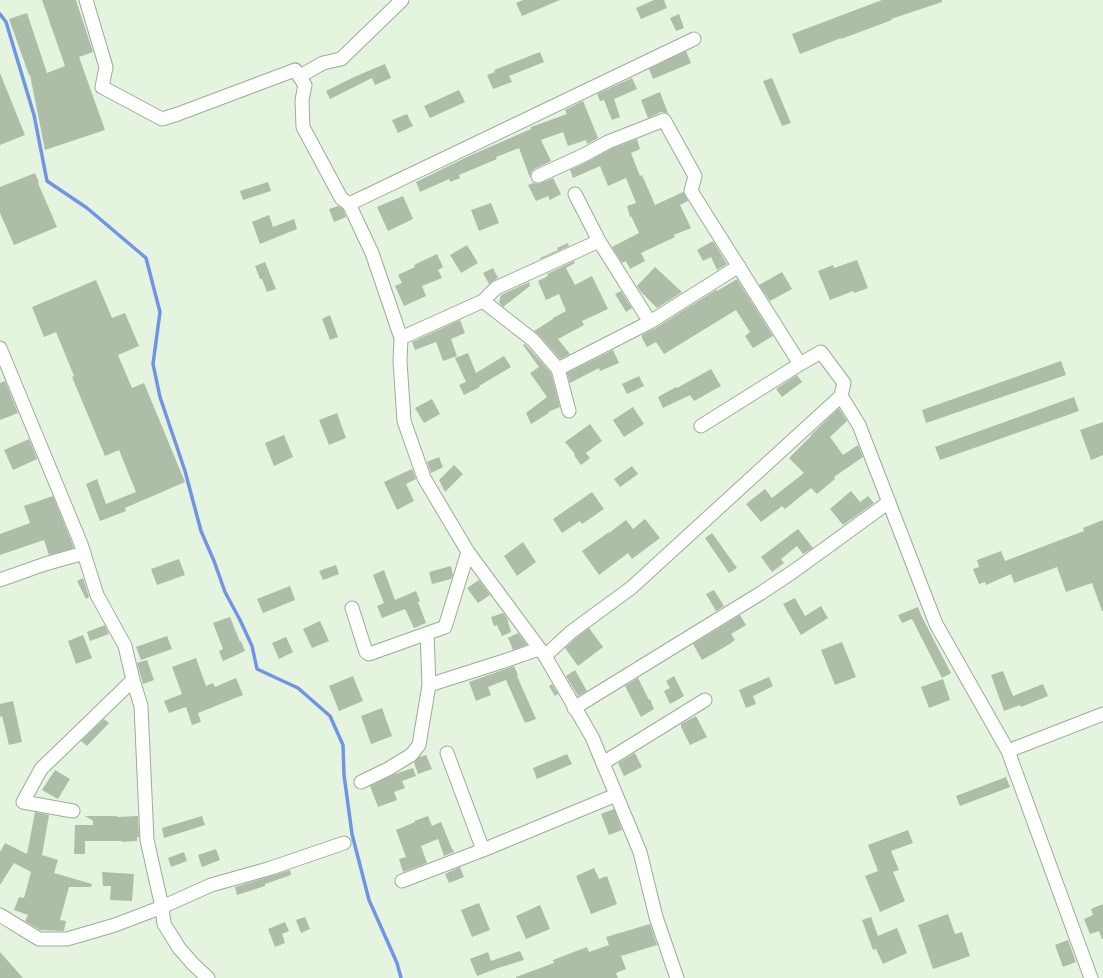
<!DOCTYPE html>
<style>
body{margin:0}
canvas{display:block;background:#e4f4df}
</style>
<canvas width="1103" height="978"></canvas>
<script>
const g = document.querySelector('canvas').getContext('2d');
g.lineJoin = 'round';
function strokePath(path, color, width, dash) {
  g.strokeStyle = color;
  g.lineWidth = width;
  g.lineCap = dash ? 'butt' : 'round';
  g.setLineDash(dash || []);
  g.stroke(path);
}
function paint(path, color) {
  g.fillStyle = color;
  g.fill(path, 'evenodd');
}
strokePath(new Path2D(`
 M0 14 6 22 34 115 47 181 87 208 146 258 160 312 153 364 160 397 185 471 201 531 214 561 225 592 240 620 252 646 257 669 298 688 330 716 343 745 344 775 352 834 369 900 397 963 401 978`), '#7194e7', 3.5);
paint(new Path2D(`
 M42 0H76L93 52 79 57 105 130 45 150 30 75H29L9 19 27 13 47 73 65 66Z
 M523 0H560L522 16 516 3Z
 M654 0H664L667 8 641 19 636 8Z
 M882 0H942V2L891 19 892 20 841 39V38L800 54 792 34Z
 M679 14 684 28 676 31 670 18Z
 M686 51 691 63 653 79 649 69Z
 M540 52 544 62 509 76 512 82 493 89 487 75 495 72 494 70Z
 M385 64 391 78 375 85 372 78 330 99 326 91 354 77Z
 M0 73 25 135 0 145Z
 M632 78 637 89 614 99 620 117 612 120 604 100 600 101 597 94Z
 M772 78 791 123 782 126 763 81Z
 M459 90 465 102 430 118 424 106Z
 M660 92 668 113 661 112 648 118 641 100Z
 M583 101 598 138 587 144 586 140 568 146 563 132 541 140 551 161 534 169 531 172 530 178 519 148 496 157 497 159 459 175 460 178 450 182 449 179 420 192 416 182 469 156 531 129V127L567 114 565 110Z
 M407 114 413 126 398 133 392 120Z
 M637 139 640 149 631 153 640 176 642 175 655 205 683 192 688 201 680 205 691 228 674 235 675 237 641 253 645 261 630 269 626 261 622 263 612 247 639 233 631 216 630 217 627 206 636 203 626 178 608 186 600 166 573 178 570 170 587 162 611 149Z
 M35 173 39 182 38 183 57 227 14 245 0 213V187Z
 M553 178 561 194 550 200 548 196 536 201 528 185 533 183 531 180 534 183 538 184Z
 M268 182 271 191 243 200 240 191Z
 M403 196 413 219 388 231 377 207Z
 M491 203 499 223 479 231 471 210Z
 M338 206 343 209 346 217 334 222 329 209Z
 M269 215 273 227 294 219 297 229 260 244 252 222Z
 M713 241 727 264 717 270 711 257 703 261 697 250Z
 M568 243 569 246 541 259 540 258 558 250 557 248Z
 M467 245 478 263 461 273 450 255Z
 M437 254 443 267 438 270 442 278 422 286 426 296 404 306 395 286 402 283 398 275 415 267 414 265Z
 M857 260 868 288 854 293 853 291 830 300 818 271 833 265 834 268Z
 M574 261 575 263 566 268 575 285 592 276 608 309 582 321 584 325 558 339 570 354 560 359 539 335 534 331 553 319V318L566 311 559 294 546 300 538 281 548 276 547 274Z
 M265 262 276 289 267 292 262 279H260L255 266Z
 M655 267 682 292 657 308 641 292 637 286Z
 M493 268 498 278 489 284 483 273Z
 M782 272 792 289 770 301 759 285Z
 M737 279 773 336 753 348 745 336 750 332 736 310 664 354 656 342 647 347 642 338V335L654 329 716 290 717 291Z
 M96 280 112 318 125 313 139 346 118 355 132 388 144 383 185 482 125 508 126 511 100 521 86 484 97 479 106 504 136 492 119 450 105 456 72 377 74 376 56 332 44 337 32 307Z
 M529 282 530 286 503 307 502 306 499 302 501 295Z
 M621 291 632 308 626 312 615 294Z
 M330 315 338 337 330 340 322 319Z
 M460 320 465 333 451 339 457 356 443 361 436 342 415 350 412 342Z
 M525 344 551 373 560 407 548 412 549 413 531 424 526 413 547 397 530 373 539 367 523 345Z
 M613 350 619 363 600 371 599 368 570 383 567 373Z
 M468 353 476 373 504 356 511 367 479 386 480 387 464 395 459 385 466 382 455 358Z
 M1061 361 1066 375 926 423 922 410Z
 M711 369 721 386 694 401 690 395 663 408 658 397 676 387 677 388Z
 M797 375 802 382 782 397 776 389Z
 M639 376 644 386 627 394 622 384Z
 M5 381 18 413 0 420V383Z
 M1074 397 1079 411 940 460 935 447Z
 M432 399 440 414 424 423 415 408Z
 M633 407 644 424 624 437 613 420Z
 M839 408 847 421 830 437 843 455 858 445 863 457 834 477 835 479 817 494 811 488 785 509 782 506 761 522 746 504 765 489 772 498 804 473 789 458 811 436V435Z
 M337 413 346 438 329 445 319 420Z
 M1103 422V455L1091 460 1080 430Z
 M590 424 602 441 586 453 590 458 581 465 574 455 575 454 565 442Z
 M284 435 293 457 274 466 265 443Z
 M29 439 37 459 13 470 4 450Z
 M439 457 443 467 431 473 427 462Z
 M454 465 463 474 445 492 439 480Z
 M632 466 638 474 620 487 614 479Z
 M412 469 416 479 406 484 414 501 397 510 384 482Z
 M851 491 860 502 868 496 874 503 843 525 830 509Z
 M592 492 604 509 582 524 580 521 562 533 553 519Z
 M53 496 74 548 49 555 44 540 0 555V534L30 523 24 506Z
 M645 519 660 538 632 559 628 553 599 575 582 551 609 532V533L626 520 633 529Z
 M1103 520V611H1102L1092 583 1066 592 1057 567 1014 583 1011 574 986 585 985 582 979 584 973 569 979 567 977 560 1001 551 1005 561 1084 531 1083 528Z
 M798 529 813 548 803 554 797 546 781 559 784 563 772 572 761 557Z
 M712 533 737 568 729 573 705 538Z
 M523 542 536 562 517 576 504 556Z
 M179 559 185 575 157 585 151 569Z
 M336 565 339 574 323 580 319 571Z
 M451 566 453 575 451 579 432 584 429 572Z
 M384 570 395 600 416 591 420 601 418 602 426 623 414 628 405 609 382 618 377 606 384 603 373 575Z
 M83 578 89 597 86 599 77 581Z
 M479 580 490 595 478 603 467 588Z
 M290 586 295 600 263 613 257 599Z
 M714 590 724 606 716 611 706 594Z
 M795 598 805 616 821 606 828 618 801 635 783 604Z
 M918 607 922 617 951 673 942 678 912 619 902 623 898 615Z
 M503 613 507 618 511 632 502 636 497 625 494 626 491 617Z
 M740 615 746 625 731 634 735 640 728 645 702 660 693 644Z
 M230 617 240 642 241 641 245 651 223 661 219 651 223 649 213 623Z
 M320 621 329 641 312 648 303 629Z
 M105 625 109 634 90 641 87 632Z
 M589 628 603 647 578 666 565 648 576 638Z
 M518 633 527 645 513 650 508 638Z
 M83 635 92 658 76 664 68 641Z
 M167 636 172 649 141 660 136 647Z
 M286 637 293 652 279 659 272 643Z
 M842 642 856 677 835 685 821 650Z
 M196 658 206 686 213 683 215 687 236 678 243 695 198 713 201 722 192 725 186 707 169 713 164 701 182 694 172 667Z
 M147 660 154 680 143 684 137 663Z
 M514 666 518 675 517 676 536 719 525 723 506 680 488 687 491 695 476 701 469 682Z
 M575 670 587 691 578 696 566 676Z
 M1003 671 1013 696 1043 684 1048 696 1021 707 1020 705 1004 711 991 675Z
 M353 676 363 701 339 711 329 686Z
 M674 676 684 696 670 704 664 691 670 688 666 681Z
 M769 677 773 686 753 696 756 704 746 708 739 690Z
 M638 678 649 700 650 699 654 709 641 717 625 686Z
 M943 679 950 700 929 708 921 687Z
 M552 684 558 694 555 696 549 686Z
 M13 701 22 742 9 745 2 716 0 717V704Z
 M382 708 392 736 371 744 361 716Z
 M696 716 707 737 690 745 681 727V724Z
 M104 719 109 723 87 746 81 741Z
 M635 753 642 767 624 776 618 763Z
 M567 754 572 764 537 779 533 768Z
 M426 755 432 769 418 774 414 763 419 757Z
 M413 768 416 776 402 781 405 788 394 792 397 800 378 807 370 786 395 774Z
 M55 770 70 779 58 799 42 790Z
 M1006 777 1010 787 960 806 956 796Z
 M614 809 622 830 609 835 601 814Z
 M35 812 49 815 42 855 58 860 54 873 92 884 91 887H69L60 920 66 921 64 931 40 930 25 921 28 915 14 910 19 897 24 898 31 872 14 863 0 885V852L5 843 27 854Z
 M85 816H117V817L138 816 139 837H137V841L122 842V841H85V854H74L75 825H93V821L95 822Z
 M202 816 205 825 164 838 162 828Z
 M428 816 432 826 441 822 452 849H453L454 852 444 856 438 839 421 846 427 863 403 872 399 859 406 857 396 830 415 822 414 821Z
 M908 830 913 843 891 851 899 870 893 872 905 901 880 912 865 876 878 871 868 845Z
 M216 849 220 860 202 867 198 855Z
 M184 852 187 861 171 867 168 858Z
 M460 867 464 877 449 883 445 874Z
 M594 868 599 879 607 876 617 904 591 914 576 876Z
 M290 870 291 875 265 884V886L237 895 235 887Z
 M102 872 134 874 132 901 110 900 111 886H103Z
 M479 903 490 930 472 937 461 910Z
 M1103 904V939H1102L1099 931 1090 934 1084 919 1093 915 1091 909Z
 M540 905 550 929 526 939 516 916Z
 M948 914 955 934 962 932 970 956 933 969 918 925Z
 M305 917 310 929 301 933 296 920Z
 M871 917 878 936 897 928 907 953 883 964 876 949 873 950 862 920Z
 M285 922 289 931 282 934 285 943 275 947 268 929Z
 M650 924 657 945 621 956 626 969 616 973 618 978H516V977L554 963 553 960 587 947 589 952 609 945 606 937Z
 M1068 940 1076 962 1063 967 1055 945Z
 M520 951 524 960 498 968 477 976 470 959 488 952 491 961Z
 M0 952 23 978H0Z`), '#adbda8');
const minor = new Path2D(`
 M86 0 106 67 102 87 162 119 178 114 295 70 305 85 302 100 303 127 341 198 349 204 372 253 401 338 400 361 404 421 424 478 468 552 545 656 592 737 640 852 656 917 677 978
 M300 76 323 63 341 59 402 0
 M538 176 584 155 608 142 664 120 695 176 691 191 800 364 821 352 844 383 841 396 859 425 936 624 1008 751 1091 978
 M575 194 599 241 650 322
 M349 204C464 150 578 94 694 39
 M483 301 533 340 558 369 569 411
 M401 338 483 301 496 288 599 241
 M0 348 81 544 97 595 125 646 133 680 141 706 147 840 162 907 164 924 179 948 193 964 208 978
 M558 369 650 322 739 266
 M701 426 800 364
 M0 580 45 564 84 553
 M352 608 366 652 369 654 445 627 468 552
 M545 656 571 632 631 588 841 396
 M429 685 504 661 539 649
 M574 708 761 593 794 571 889 502
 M1008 751 1103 714
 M447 753 483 850
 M603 763 705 700
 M361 782 388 769 411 755 419 745 429 685 427 634
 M73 811 23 802 41 769 133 680
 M402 881 483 850 616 795
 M0 915 39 939H67L115 925 162 907 211 885 268 869 344 843`);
strokePath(minor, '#9cac97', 15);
strokePath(minor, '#fff', 13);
</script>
